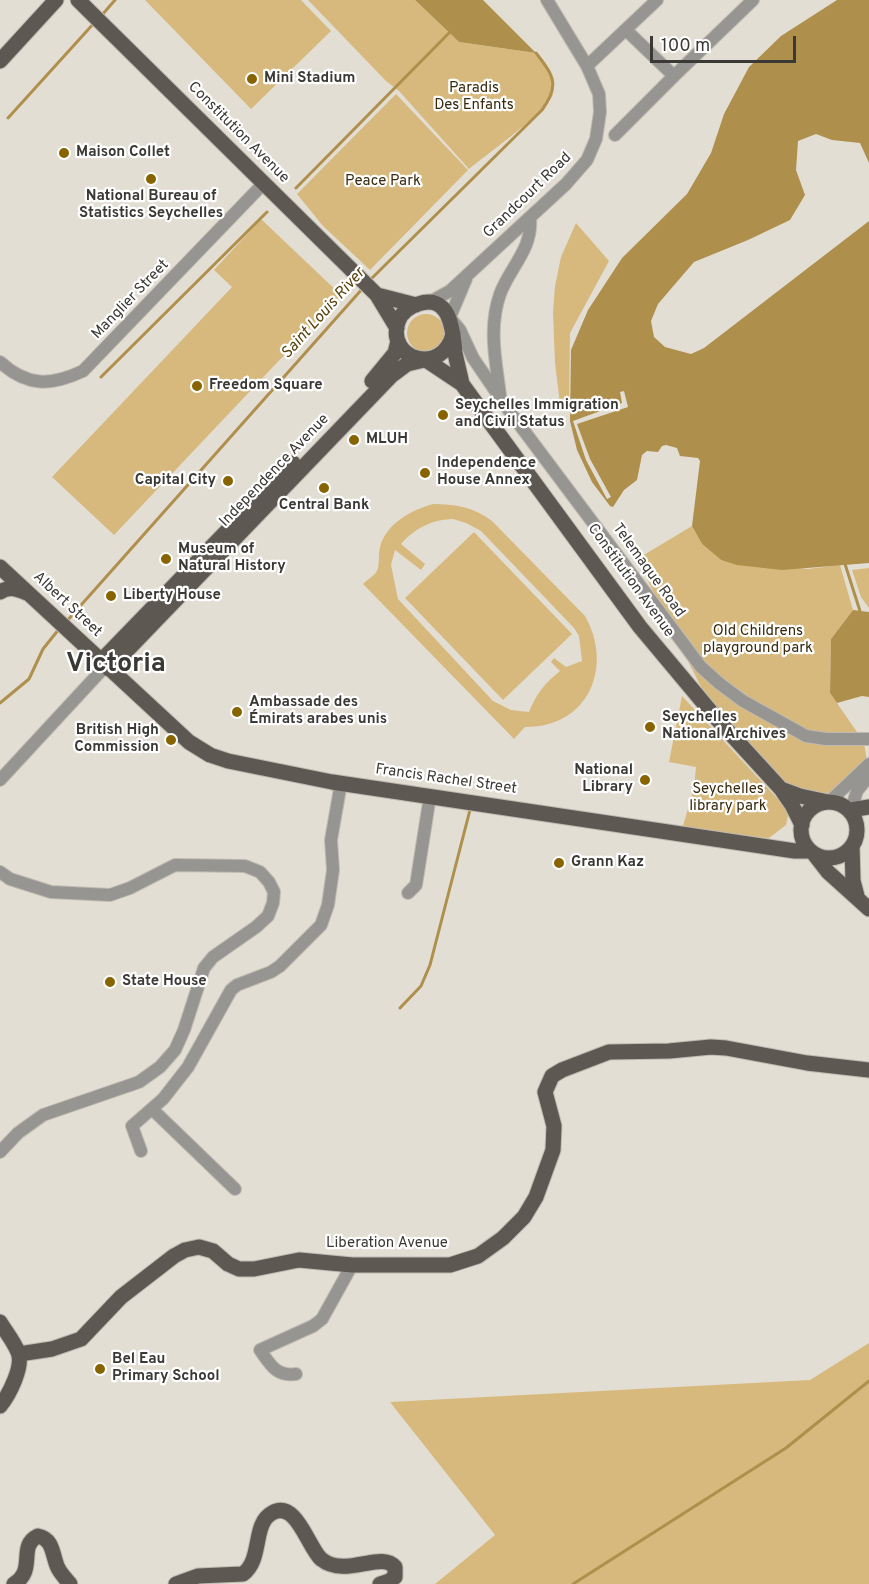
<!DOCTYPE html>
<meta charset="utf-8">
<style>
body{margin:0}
#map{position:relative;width:869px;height:1584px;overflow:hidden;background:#e3ded4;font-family:Overpass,sans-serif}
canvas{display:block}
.scale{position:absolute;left:650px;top:36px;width:146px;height:27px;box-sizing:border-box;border:3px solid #3b3935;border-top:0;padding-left:8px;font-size:18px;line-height:21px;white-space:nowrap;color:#3b3935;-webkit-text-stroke:4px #fff;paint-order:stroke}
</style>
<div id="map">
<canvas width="869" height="1584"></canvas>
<div class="scale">100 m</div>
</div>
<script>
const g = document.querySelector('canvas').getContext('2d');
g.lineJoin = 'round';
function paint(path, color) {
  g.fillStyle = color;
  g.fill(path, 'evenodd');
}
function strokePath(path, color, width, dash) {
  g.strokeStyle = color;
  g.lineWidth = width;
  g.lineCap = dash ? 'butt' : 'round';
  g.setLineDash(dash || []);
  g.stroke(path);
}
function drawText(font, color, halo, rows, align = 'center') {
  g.font = font + ' Overpass,sans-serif';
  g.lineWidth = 4.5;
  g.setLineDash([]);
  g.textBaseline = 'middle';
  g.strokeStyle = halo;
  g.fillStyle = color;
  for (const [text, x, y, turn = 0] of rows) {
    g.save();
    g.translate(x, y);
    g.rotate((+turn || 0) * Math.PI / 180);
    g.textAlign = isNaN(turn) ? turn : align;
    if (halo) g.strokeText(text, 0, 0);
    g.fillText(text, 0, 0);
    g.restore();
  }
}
paint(new Path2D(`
 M145 0H301L331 31 251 109Z
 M308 0H415L459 42 536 53C546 65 557 77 553 94 549 110 485 156 469 169L399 91 386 81Z
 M396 94 468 170 370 270 323 226 297 194Z
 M261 219 341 295 114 535 52 477 232 287 214 270Z
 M576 223 609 261 570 333 569 410 560 404 555 363 553 312 555 286 561 257Z
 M407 333a19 19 0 1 1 38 0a19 19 0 1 1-38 0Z
 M433 504C455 504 474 507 492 521L585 616C614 667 588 728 525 727L514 739 363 584C367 580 375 575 377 571 380 565 378 554 380 547 386 524 411 510 433 504ZM453 519 466 523 481 531 574 628 579 636 582 661 566 667 554 658 551 662 560 671C545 683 536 694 529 712L511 710 493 701 398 599 391 565 395 550 421 570 425 564 401 544C416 528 430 520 453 519Z
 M692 526 702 544 721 560 808 569 840 565 853 610 831 639 830 693 864 742 867 762 829 802 781 789 717 719 637 559Z
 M474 532 572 634 503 700 405 598Z
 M869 568V608L861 597 852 570Z
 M682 696 789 811 786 825 769 838 681 833 694 788 696 767 669 762Z
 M869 1343V1584H435L495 1535 390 1402 810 1380Z`), '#d8b97d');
paint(new Path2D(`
 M415 0H483L536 53 459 42Z
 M837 0H869V163L860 143 832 140 816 134 798 141 796 170 805 195 790 220 748 240 694 262 658 304 651 321 654 337 665 347 691 354 704 348 869 221V563L782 570 737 565 721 560 702 544 692 526 700 461 698 458 680 456 677 448 666 445 662 446 658 452 647 451 642 455 637 480 624 490 613 507 610 506 592 482 577 450 570 421 571 350 588 310 622 258 687 194 711 153 724 114 749 67 781 36Z
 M853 610 869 612V697L862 696 837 703 830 693 831 639Z`), '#af8f4c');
paint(new Path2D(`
 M624 391 628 407 577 424 590 459 611 497 607 499 586 460 573 421 622 403 620 392Z`), '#e3ded4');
strokePath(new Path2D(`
 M102 15 115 0
 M8 118 95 22
 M296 188 449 33
 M369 281 542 110C560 85 554 76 536 53
 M101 377 267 212
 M845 564 860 611
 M66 622 363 288
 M0 703 29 679 43 649 59 629
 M400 1008 421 986 430 965 471 806
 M573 1584 786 1448 869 1381`), '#af8f4c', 3);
const minor = new Path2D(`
 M626 30 674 76 753 0
 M587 66 657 0
 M615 135 674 76
 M428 303 450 291 566 184 587 160 596 139 600 112 599 94 587 66 547 0
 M450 317 466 279
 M451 319 460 330 473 358 507 408 701 667 720 684 743 701 806 736 826 739H869
 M0 362C27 387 51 386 83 371L263 184
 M500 395C496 361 488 329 500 294 510 267 533 249 530 218
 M0 780 100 672
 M829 802 869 764
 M851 810 857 791 869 776
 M0 872 10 879 51 892 110 895 130 888 175 865 245 866 260 872 269 882 274 892 273 903 268 916 256 927 213 957 204 968 184 1030 175 1050 160 1067 139 1082 43 1115 18 1133 0 1152
 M408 893 416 885 430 796
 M152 1109 235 1189
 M141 1151 132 1126 163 1099 188 1067 231 990 237 985 271 972 280 966 321 925 328 905 333 870 331 840 341 783
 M296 1374C276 1377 270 1364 260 1350L313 1326 322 1319 352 1265`);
const major = new Path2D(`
 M78 0 377 295 397 328
 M0 61 56 0
 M377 295 416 305
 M453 334C442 377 386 359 398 322 401 313 409 307 418 304 451 293 453 332 455 353 457 363 460 374 462 384
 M426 360 462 384 640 627 717 719 781 789 792 805 802 825
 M372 381 395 353 398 341
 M0 567 189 742 210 755 228 761 332 782 795 851H810
 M0 592C10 586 17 589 27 593
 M101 661 293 463
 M109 669 391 376 407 364 424 360
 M781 789 800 796 828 802
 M801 830a28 28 0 1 1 56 0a28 28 0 1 1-56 0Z
 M851 810 869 807
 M852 846 853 881 857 896
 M814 854 828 872 869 909
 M0 1322C6 1332 14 1342 18 1352 24 1366 9 1395 0 1406
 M19 1354 52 1349 81 1339 121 1297 174 1256 185 1250 199 1247 213 1251 228 1264 239 1269H254L299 1260 352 1265H450L478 1256 503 1238 524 1217 536 1197 553 1150 554 1126 545 1092 552 1076 562 1070 609 1052 669 1051 711 1047 726 1048 807 1063 869 1070
 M14 1584C37 1570 17 1546 38 1536 54 1539 52 1556 58 1568 61 1574 66 1579 70 1584
 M176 1584 198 1576 243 1574C263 1559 252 1524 272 1513 296 1499 308 1547 321 1559 346 1579 381 1550 395 1567V1577L389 1581 380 1584`);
strokePath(minor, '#bebab1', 14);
strokePath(major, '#bebab1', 17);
strokePath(minor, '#979591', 12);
strokePath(major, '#5d5952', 15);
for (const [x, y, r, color] of [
 [252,79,6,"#886400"],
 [64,153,6,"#886400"],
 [151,179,6,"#886400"],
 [197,386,6,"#886400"],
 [443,415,6,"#886400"],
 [354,440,6,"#886400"],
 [425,473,6,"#886400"],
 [228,481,6,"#886400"],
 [324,488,6,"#886400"],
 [166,559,6,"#886400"],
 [111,596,6,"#886400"],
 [237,712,6,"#886400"],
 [650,727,6,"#886400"],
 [171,740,6,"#886400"],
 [645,780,6,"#886400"],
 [559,863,6,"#886400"],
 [110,982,6,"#886400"],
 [100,1369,6,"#886400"]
]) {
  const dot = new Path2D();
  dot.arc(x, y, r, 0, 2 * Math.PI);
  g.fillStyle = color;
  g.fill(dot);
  strokePath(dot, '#fff', 2);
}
drawText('bold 15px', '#3b3935', '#fff', [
 ["Mini Stadium",264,79],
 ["Maison Collet",76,153],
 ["National Bureau of",151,197,"center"],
 ["Statistics Seychelles",151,214,"center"],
 ["Freedom Square",209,386],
 ["Seychelles Immigration",455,406],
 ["and Civil Status",455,423],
 ["MLUH",366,440],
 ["Independence",437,464],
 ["House Annex",437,481],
 ["Capital City",216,481,"right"],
 ["Central Bank",324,506,"center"],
 ["Museum of",178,550],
 ["Natural History",178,567],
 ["Liberty House",123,596],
 ["Ambassade des",249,703],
 ["Émirats arabes unis",249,720],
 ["Seychelles",662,718],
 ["National Archives",662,735],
 ["British High",159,731,"right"],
 ["Commission",159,748,"right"],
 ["National",633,771,"right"],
 ["Library",633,788,"right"],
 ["Grann Kaz",571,863],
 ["State House",122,982],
 ["Bel Eau",112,1360],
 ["Primary School",112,1377]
], 'left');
drawText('15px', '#382a0b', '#fff', [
 ["Paradis",474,89],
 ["Des Enfants",474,106],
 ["Peace Park",383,182],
 ["Old Childrens",758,632],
 ["playground park",758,649],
 ["Seychelles",728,790],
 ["library park",728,807]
]);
drawText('15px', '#3b3935', '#fff', [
 ["Constitution Avenue",238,133,45],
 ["Grandcourt Road",528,196,-44],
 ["Manglier Street",131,300,-46],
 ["Independence Avenue",275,471,-46],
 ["Telemaque Road",648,571,54],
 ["Constitution Avenue",630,581,54],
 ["Albert Street",67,605,43],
 ["Francis Rachel Street",446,780,8],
 ["Liberation Avenue",387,1244]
]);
drawText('italic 16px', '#59420b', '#fff', [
 ["Saint Louis River",324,314,-48]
]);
drawText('bold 27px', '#3b3935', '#fff', [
 ["Victoria",116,666]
]);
</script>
